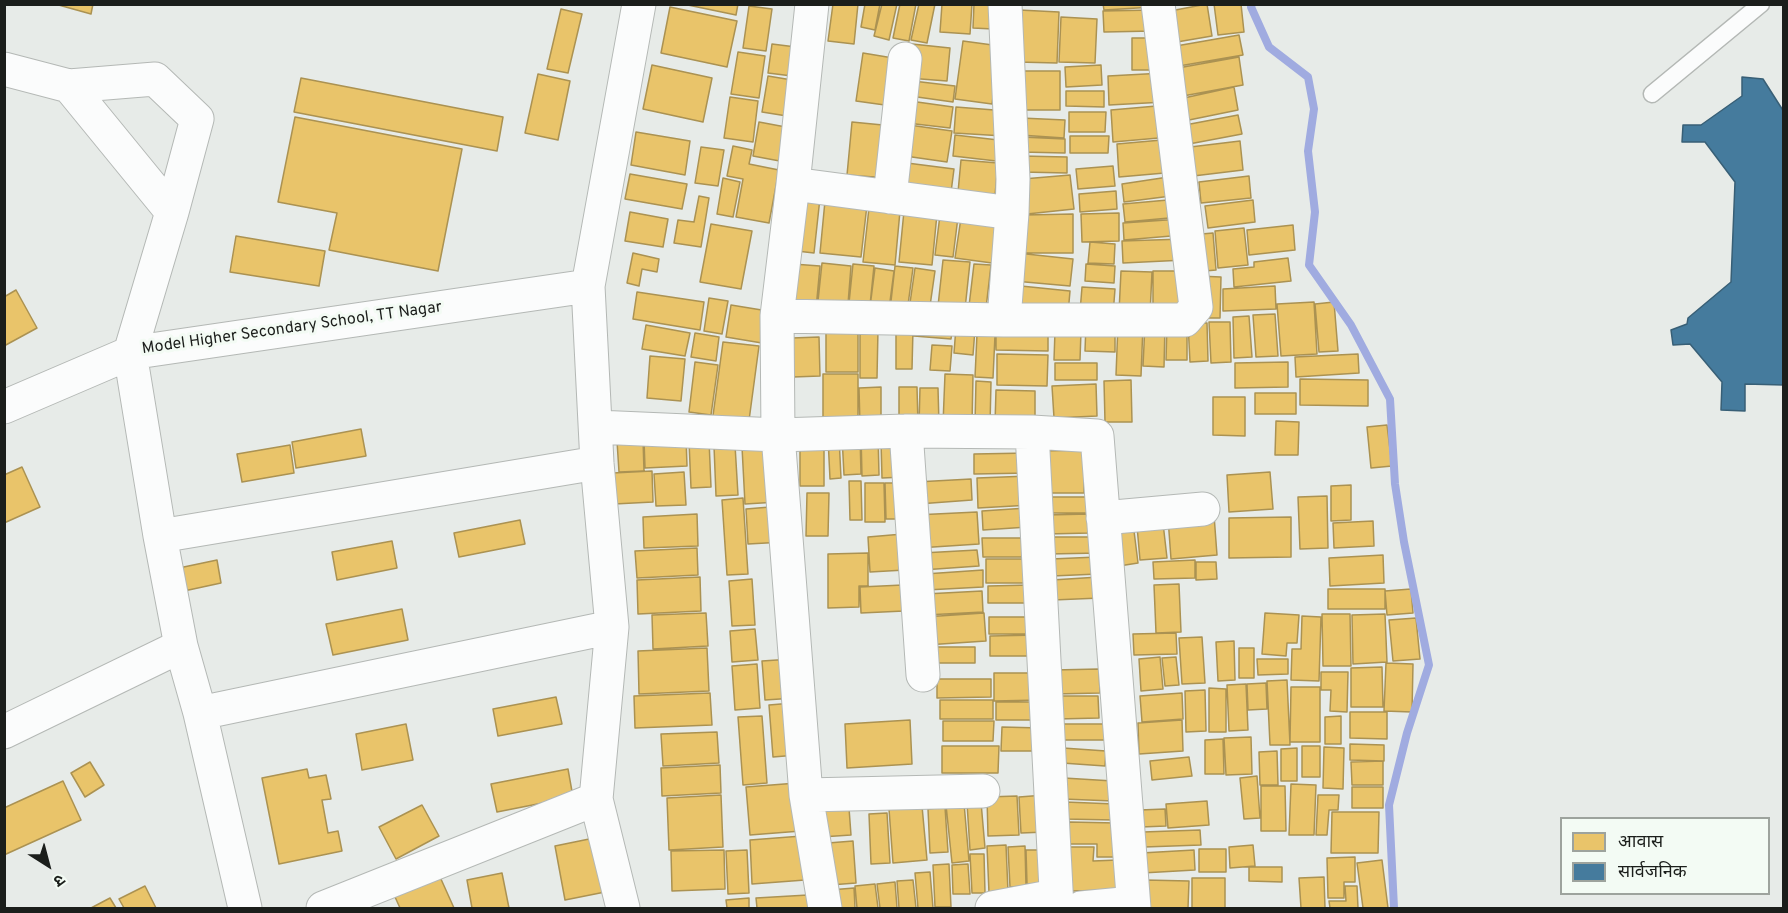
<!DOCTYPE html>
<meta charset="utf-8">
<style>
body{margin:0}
#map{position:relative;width:1788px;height:913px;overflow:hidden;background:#e7ebe8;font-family:Overpass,"Noto Sans Devanagari",sans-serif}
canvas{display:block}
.frame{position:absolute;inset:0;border:6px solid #1b1e1b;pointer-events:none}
.legend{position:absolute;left:1560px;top:817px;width:210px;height:78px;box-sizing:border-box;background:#f3fbf4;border:2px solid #9da39d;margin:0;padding:8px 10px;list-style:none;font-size:18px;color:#1b1e1b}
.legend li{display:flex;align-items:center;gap:12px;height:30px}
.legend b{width:30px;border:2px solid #9da39d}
.north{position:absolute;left:18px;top:835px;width:60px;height:60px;-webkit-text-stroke:4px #f3fbf4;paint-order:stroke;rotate:144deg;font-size:16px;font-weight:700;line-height:24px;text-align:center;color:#1b1e1b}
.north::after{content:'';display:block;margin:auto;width:21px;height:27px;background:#1b1e1b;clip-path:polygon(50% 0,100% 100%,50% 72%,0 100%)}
</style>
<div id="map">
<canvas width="1788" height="913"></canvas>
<div class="frame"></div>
<ul class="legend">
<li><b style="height:16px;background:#e9c46a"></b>आवास</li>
<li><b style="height:16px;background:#457b9d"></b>सार्वजनिक</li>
</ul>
<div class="north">उ</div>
</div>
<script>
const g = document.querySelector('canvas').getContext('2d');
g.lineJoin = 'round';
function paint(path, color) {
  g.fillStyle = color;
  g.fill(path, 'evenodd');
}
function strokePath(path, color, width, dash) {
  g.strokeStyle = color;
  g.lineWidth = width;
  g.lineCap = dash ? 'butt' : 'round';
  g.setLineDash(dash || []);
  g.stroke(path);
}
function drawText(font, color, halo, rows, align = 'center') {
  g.font = font + ' Overpass,sans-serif';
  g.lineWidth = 6;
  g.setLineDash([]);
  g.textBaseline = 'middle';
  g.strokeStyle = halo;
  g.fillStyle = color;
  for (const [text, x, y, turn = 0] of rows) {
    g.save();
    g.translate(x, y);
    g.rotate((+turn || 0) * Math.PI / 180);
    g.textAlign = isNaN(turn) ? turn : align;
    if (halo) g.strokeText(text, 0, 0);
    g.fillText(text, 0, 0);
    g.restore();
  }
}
const homes = new Path2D(`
 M55 4H93L91 14Z
 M683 4H738L736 15Z
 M833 4H858L854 44 828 41Z
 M865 4H880L875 30 861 27Z
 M882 4H897L889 40 874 36Z
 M900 4H916L909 41 893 38Z
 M919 4H935L927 43 911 40Z
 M942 4H972L970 34 940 32Z
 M974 4H994L993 29 973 28Z
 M1103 4H1154V7L1104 10Z
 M1207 4 1212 36 1171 43 1165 12Z
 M1214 4H1241L1244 32 1218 35Z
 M749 6 772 9 766 51 743 48Z
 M670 7 737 21 727 67 661 53Z
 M561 9 582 14 568 73 547 69Z
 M1019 10 1059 12 1057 63 1017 62Z
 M1154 10V31L1104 32 1103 11Z
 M1061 17 1097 19 1095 63 1059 62Z
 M1239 35 1243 55 1179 66 1176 46Z
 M1132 38H1154L1155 70H1132Z
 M963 41 1000 46 992 104 955 99Z
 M772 44 796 47 792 76 768 73Z
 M912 44 950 48 947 81 908 78Z
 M738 52 765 56 759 98 731 94Z
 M863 53 899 59 892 106 856 101Z
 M1239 57 1243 85 1183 96 1178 68Z
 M652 65 712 78 703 122 643 109Z
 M1101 65 1102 85 1066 87 1065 67Z
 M1018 71H1060V110H1018Z
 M1164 73 1165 102 1109 105 1108 76Z
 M538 74 570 81 558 140 525 133Z
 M768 76 792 80 787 116 762 112Z
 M301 78 503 117 497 151 294 112Z
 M913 81 955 86 953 102 910 96Z
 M1234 87 1238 110 1189 120 1184 98Z
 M1066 91H1104V107L1066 106Z
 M730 97 758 101 753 142 724 138Z
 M910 101 953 107 950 128 907 123Z
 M1168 105 1170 137 1113 142 1111 110Z
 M956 107 1007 111 1004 136 954 133Z
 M1069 112H1106L1105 132H1069Z
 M1238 115 1242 134 1189 144 1185 125Z
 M295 117 462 149 438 271 329 250 337 213 278 202Z
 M1021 118 1065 120 1064 138 1020 135Z
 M759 122 791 128 785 162 753 156Z
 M852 122 893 126 888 178 847 175Z
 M909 125 952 131 947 162 905 156Z
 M636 132 690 141 685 175 631 165Z
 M955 135 1007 141 1005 162 953 156Z
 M1070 136H1109L1108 153H1070Z
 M1021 137 1065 139V153L1021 152Z
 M1173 139 1176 172 1119 177 1117 144Z
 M1240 141 1243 170 1185 177 1182 148Z
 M733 146 752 150 749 164 779 170 769 223 736 217 743 179 727 176Z
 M701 147 724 150 718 186 695 183Z
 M1022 156 1067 157V173L1022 172Z
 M961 160 998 163 994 206 957 203Z
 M907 163 954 169 950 200 904 195Z
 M1113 166 1115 186 1078 189 1076 169Z
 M630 174 687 184 682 209 625 199Z
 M1070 175 1074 209 1027 214 1023 179Z
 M1175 176 1179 195 1124 202 1122 184Z
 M1249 176 1251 198 1201 203 1199 182Z
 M723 178 740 182 733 217 717 214Z
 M1116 191 1117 209 1080 212 1079 194Z
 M699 196 709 198 701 247 674 243 678 220 694 222Z
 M793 196 820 198 814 253 788 250Z
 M1179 199 1180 217 1125 222 1123 204Z
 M1253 200 1255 222 1208 228 1205 206Z
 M825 201 867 205 861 257 820 253Z
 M869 208 900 211 895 265 863 262Z
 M904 211 937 214 932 265 899 262Z
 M630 212 668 219 663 247 625 241Z
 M1119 213V241L1082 242 1081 214Z
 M1073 214V253H1025V215Z
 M940 215 958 217 953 257 935 255Z
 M961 218 998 223 992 263 955 258Z
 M1181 219 1183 235 1124 240 1123 223Z
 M711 224 752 231 741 289 700 282Z
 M1293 225 1295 250 1249 255 1247 230Z
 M1244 228 1248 265 1218 268 1215 231Z
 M1213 233 1216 270 1194 272 1190 235Z
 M236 236 325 251 319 286 230 272Z
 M1184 239 1185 260 1123 263 1122 241Z
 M1090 242 1115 244 1114 264 1088 263Z
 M633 253 659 259 657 272 642 269 639 286 627 283Z
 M1017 253 1073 259 1070 286 1014 281Z
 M1288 258 1291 281 1234 287 1233 269 1254 267V262Z
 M943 260 970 262 965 309 938 306Z
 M822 263 851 266 848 304 818 301Z
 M793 264 820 266 816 309 789 306Z
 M853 264 874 266 870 305 849 303Z
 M974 264 991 265 986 308 969 306Z
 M1086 264 1115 266 1114 283 1085 281Z
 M895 266 913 268 907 312 890 310Z
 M875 268 894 271 889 309 870 307Z
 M915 268 935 271 929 313 909 310Z
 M1121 271 1152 272 1150 314 1119 312Z
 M1153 271H1188V313H1153Z
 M1198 276 1221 277 1220 318H1198Z
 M1021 286 1070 291 1068 314 1019 309Z
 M1275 286 1276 309 1223 311V289Z
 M1082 287 1115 289 1113 315 1080 312Z
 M16 290 37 328 4 346V297Z
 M637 292 704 302 700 330 633 319Z
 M709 298 728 301 722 334 704 331Z
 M1314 302 1317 354 1281 356 1277 304Z
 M1334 302 1338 351 1319 352 1315 304Z
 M731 305 774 312 768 344 726 337Z
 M1275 314 1278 356 1256 357 1253 315Z
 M1249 316 1252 357 1234 358 1233 317Z
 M915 321 953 324 951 339 914 336Z
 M1209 322H1230L1231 362 1211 363Z
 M1188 323H1207L1208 361 1190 362Z
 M1086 324 1115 325V352L1085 351Z
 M1118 324 1143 325 1141 376 1116 375Z
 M1145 324 1165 325 1164 367 1143 366Z
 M646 325 690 333 685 356 642 349Z
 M1167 325H1187V360H1166Z
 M956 327 975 329 973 355 954 353Z
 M860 329H878L877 378H860Z
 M896 329H913L912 369H896Z
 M826 331H858V372H826Z
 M996 331 1048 332V351L996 350Z
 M1055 331H1081L1080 360H1054Z
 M695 333 719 337 716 361 691 357Z
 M977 334 995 335 993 378 975 377Z
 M819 337 820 376 793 377 792 338Z
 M723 342 759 346 748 428 712 423Z
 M932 345 952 346 950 371 930 370Z
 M997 354 1048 355 1047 386 997 385Z
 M1358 354 1359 373 1296 377 1295 357Z
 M650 356 685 359 681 401 647 398Z
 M695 362 718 365 711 415 689 412Z
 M1288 362V387L1235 388V363Z
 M1055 363H1097V380H1055Z
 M823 374H858V425H823Z
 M945 374 973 375 972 424H943Z
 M1300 379 1368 380V406L1300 405Z
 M1131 380 1132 422H1105L1104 381Z
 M976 381 991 382 990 425 975 424Z
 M1096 384 1097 416 1054 418 1052 386Z
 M881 387V424L860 425 859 388Z
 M899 387H917L918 425H899Z
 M920 388H938L939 425H919Z
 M996 390 1035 391V424H995Z
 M1255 393H1296V414H1255Z
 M1213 397H1245V436L1213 435Z
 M1276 421 1299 422 1298 455H1275Z
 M1387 425 1392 466 1371 468 1367 427Z
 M361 429 366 456 296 468 292 442Z
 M860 435 861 474 844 475 842 436Z
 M861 435H878L879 475 862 476Z
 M839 437 841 478 830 479 828 438Z
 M686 438 687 466 645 468 644 440Z
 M643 439 644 471 619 472 617 441Z
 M709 440 711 487 691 488 689 441Z
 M902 440 904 477 882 478 881 441Z
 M824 444V486H800V445Z
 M290 445 294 473 242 482 237 454Z
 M735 445 738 495 716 496 714 446Z
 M775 446 778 502 745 504 742 447Z
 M1084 450V493H1042V451Z
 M1029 453V473L974 474V454Z
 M22 467 40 507 4 523V475Z
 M652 471 653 502 614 504 613 473Z
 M684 472 686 505 656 506 654 474Z
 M1270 472 1273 509 1229 512 1227 475Z
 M1029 476 1031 505 978 508 977 478Z
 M971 479 972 500 918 504 916 482Z
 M849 481H861L862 520H850Z
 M865 483H884L885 522H865Z
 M885 483H903L904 519H886Z
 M1351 485V520L1331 521V486Z
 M807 493H829L828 536H806Z
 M1327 496 1328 548 1300 549 1298 497Z
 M1044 497H1087V513H1044Z
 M743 498 748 574 727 575 722 500Z
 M782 506 784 542 748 544 746 509Z
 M1027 508 1028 527 983 530 982 511Z
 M977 512 979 544 918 548 915 515Z
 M697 514 698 546 644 548 643 517Z
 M1090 514V533L1046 534 1045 515Z
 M1214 515 1217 555 1171 559 1168 518Z
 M1291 517V557L1229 558V518Z
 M520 520 525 544 459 557 454 533Z
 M1373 521 1374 546 1334 548 1333 523Z
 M1133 523 1138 563 1119 566 1115 524Z
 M1163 523 1167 558 1140 560 1137 526Z
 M903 534 905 570 870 572 868 537Z
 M1046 537H1099L1100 553 1047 554Z
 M982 538H1030V557H983Z
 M392 541 397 568 337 580 332 552Z
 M697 548 698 575 637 578 635 551Z
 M977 550 979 566 922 570V553Z
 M868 553V586H859V607L828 608V554Z
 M1383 555 1384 583 1330 586 1329 558Z
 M1097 557 1098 574 1052 576 1051 559Z
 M986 559H1029V583H986Z
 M217 560 221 583 184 591 179 568Z
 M1195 560V578L1154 579 1153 562Z
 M1196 562H1216L1217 579 1196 580Z
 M983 570V587L926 590 925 574Z
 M700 577 701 611 638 614 637 580Z
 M1099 577 1100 598 1053 600 1052 580Z
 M752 579 755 625 732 626 729 581Z
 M1179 584 1181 632 1156 633 1154 585Z
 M903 585 904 611 861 613 860 587Z
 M1031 585V603H988V586Z
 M1328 589H1385V609H1328Z
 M1411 589 1413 613 1387 615 1385 591Z
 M982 591 983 612 926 615 925 594Z
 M402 609 408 640 333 655 326 624Z
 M706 613 708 646 653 649 652 615Z
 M984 613 986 641 926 645 924 617Z
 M1265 613 1299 615 1297 643H1287L1286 656 1262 654Z
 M1322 614H1350L1351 666H1323Z
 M1385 614 1387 662 1353 664 1352 615Z
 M1302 616 1321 617 1319 681 1291 680 1292 649H1301Z
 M989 617H1036V634H989Z
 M1416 618 1420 659 1393 661 1389 620Z
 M755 629 758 660 732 662 730 631Z
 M1176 633 1177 654 1134 655 1133 634Z
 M1039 635V656H990V636Z
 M1202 637 1205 683 1182 684 1179 638Z
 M1234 641 1235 680 1218 681 1216 642Z
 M930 647H975V663H930Z
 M707 648 709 691 639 694 638 651Z
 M1239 648H1254V678H1239Z
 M1160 657 1163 689 1141 691 1139 659Z
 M1176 657 1179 685 1165 686 1162 658Z
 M792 659 795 698 765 700 762 661Z
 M1257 659H1288V674L1258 675Z
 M1386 663 1413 664 1412 712 1384 711Z
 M757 664 760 708 735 710 732 666Z
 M1382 667 1383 707H1351V668Z
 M1099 669 1100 693 1054 694V670Z
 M1321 672H1348L1347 712 1330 711 1331 690H1321Z
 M994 673H1041V700L994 701Z
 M937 679H991V697L937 698Z
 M1287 680 1290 745H1270L1267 681Z
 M1266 683 1267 709 1248 710 1247 684Z
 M1246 684 1248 730 1229 731 1227 685Z
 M1291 687H1320V742H1290Z
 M1209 688 1226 689V732H1209Z
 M1205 690 1206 731 1186 732 1185 691Z
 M710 693 712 725 635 728 634 696Z
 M1182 693 1183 719 1142 722 1140 696Z
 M1057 696H1098L1099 718 1057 719Z
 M556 697 562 724 498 736 493 709Z
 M940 700H993V719H940Z
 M996 702H1040V720H996Z
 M793 703 797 755 773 757 769 705Z
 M1350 712H1387V739L1350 738Z
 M762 716 767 783 743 785 738 717Z
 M1341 716V744H1325V717Z
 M910 720 912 764 847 768 845 724Z
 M1182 720 1183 751 1139 754 1138 723Z
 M943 721H994L993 741H943Z
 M406 724 413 760 362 770 356 734Z
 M1061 724H1114V740H1061Z
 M1002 727 1041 728V751H1001Z
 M717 732 719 763 663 766 661 734Z
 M1251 737 1252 774 1226 775 1224 738Z
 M1223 739 1224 774H1205V740Z
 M1350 744 1384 745V761L1350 760Z
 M942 746H999L998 773H942Z
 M1302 746H1320V777H1302Z
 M1324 747 1344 748 1343 789 1323 788Z
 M1063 748 1106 751 1105 766 1062 763Z
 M1297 748V781H1281V749Z
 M1277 751 1278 785H1260L1259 752Z
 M1189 757 1192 776 1152 780 1150 761Z
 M1383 761V785H1352L1351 762Z
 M90 762 104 785 85 797 71 773Z
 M720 765 721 793 662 796 661 768Z
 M307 769 309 778 326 775 331 799 322 800 328 833 338 831 342 851 279 864 262 778Z
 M568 769 573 797 497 812 491 784Z
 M1257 776 1260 818 1244 819 1240 778Z
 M1064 778 1113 781V801L1063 799Z
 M63 781 81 820 4 855V808Z
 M797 783 801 831 750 835 746 787Z
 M1291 784 1316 785 1314 835H1289Z
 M1261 786H1285L1286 831H1261Z
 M1352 787H1383V808H1352Z
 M721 795 723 847 669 850 667 798Z
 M1045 795 1046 832 1021 833 1019 797Z
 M1318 795H1339L1338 810H1329L1327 835H1316Z
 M1017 796 1019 835 988 836 987 797Z
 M1207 801 1209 825 1168 828 1166 804Z
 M981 802 985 848 970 850 967 803Z
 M1065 802 1115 804 1114 820 1064 819Z
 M964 803 969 861 952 863 946 805Z
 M422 805 439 836 396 859 379 827Z
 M922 806 927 860 893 863 889 809Z
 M945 807 948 852 930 853 928 809Z
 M849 808 851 835 821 837 820 809Z
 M1165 809 1166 826 1141 827 1140 810Z
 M1332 812H1379L1378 853H1331Z
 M887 813 890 863 871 864 869 814Z
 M1069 822 1116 823 1115 857H1097V844H1068Z
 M1200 830 1201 845 1144 847 1143 832Z
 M802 836 805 880 752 884 750 840Z
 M594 838 605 892 565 900 555 846Z
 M853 841 856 883 830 885 828 843Z
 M1006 845 1008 892 989 893 987 846Z
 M1253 845 1255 866 1230 868 1229 847Z
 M1025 846 1026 886 1010 887 1008 847Z
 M1069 847H1094L1093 861 1118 860V890L1070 891Z
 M1199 849H1226V872H1199Z
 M724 850 725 889 672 891 671 851Z
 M747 850 749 893 728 894 726 851Z
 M1026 850H1042L1043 884H1027Z
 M1194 850 1195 870 1142 873 1141 853Z
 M970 854H984L985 893H972Z
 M1355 857V882H1344V898H1328L1327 858Z
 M1382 860 1388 908H1363L1357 863Z
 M949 864 951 907H935L933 865Z
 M968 864 970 894H953L952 865Z
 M1249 867H1282V882L1249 881Z
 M436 868 454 908H400L391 888Z
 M930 872 933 908H918L915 873Z
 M502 873 509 908H472L467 880Z
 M1324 877 1325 908H1301L1299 878Z
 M1192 878H1225V908H1192Z
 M913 880 916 908H899L897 881Z
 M1145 880 1189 881 1188 908H1144Z
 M895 882 897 908H880L877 884Z
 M875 884 878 908H857L855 886Z
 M145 886 156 908H124L119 899Z
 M1345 886H1357L1358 908H1330L1329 901H1346Z
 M854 888 855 908H832L830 890Z
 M808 895 809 908H757L756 898Z
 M110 898 116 908H91Z
 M749 898V908H727L726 900Z`);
paint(homes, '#e9c46a');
strokePath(homes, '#ab9252', 1.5);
const public = new Path2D(`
 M1742 77 1763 79 1784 112V385L1745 384V411L1721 410 1722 382 1690 344 1673 345 1671 330 1687 324 1688 318 1731 282 1735 182 1705 142H1682L1683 125H1701L1742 96Z`);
paint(public, '#457b9d');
strokePath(public, '#385f76', 1.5);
strokePath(new Path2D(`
 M1252 4 1251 7 1269 47 1308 77 1314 109 1308 151 1315 212 1309 265 1351 325 1390 399 1395 484 1404 542 1429 665 1407 733 1389 805 1394 908`), '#a0abe0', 8);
const service = new Path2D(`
 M1652 94 1761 4`);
const minor = new Path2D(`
 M812 4 793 184 777 316 778 435 806 795 825 908
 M4 69 69 86 155 79 197 119 172 212 130 353 160 536 181 646 200 713 245 908
 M69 86 172 212
 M793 184 1012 213
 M890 197 905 59
 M777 316 1004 320H1185L1196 307 1158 4
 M1004 320 1012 213 1013 179 1005 4
 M4 407 130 353 588 286
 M596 427 778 435 906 431 1032 432 1097 436 1134 908
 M906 431 923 675
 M1032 432 1057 908
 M1103 518 1203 509
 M160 536 597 463
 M200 713 612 627
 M4 732 181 646
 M806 795 983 791
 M323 908 596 799
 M623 908 596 799 612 627 597 463 588 286 639 4
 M992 908 1055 896
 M1081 908 1133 903`);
strokePath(service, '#b4b8b5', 19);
strokePath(minor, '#b4b8b5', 35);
strokePath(service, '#fbfcfc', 16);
strokePath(minor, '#fbfcfc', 33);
drawText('16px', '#1b1e1b', '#f3fbf4', [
 ["Model Higher Secondary School, TT Nagar",292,329,-8]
]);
</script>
